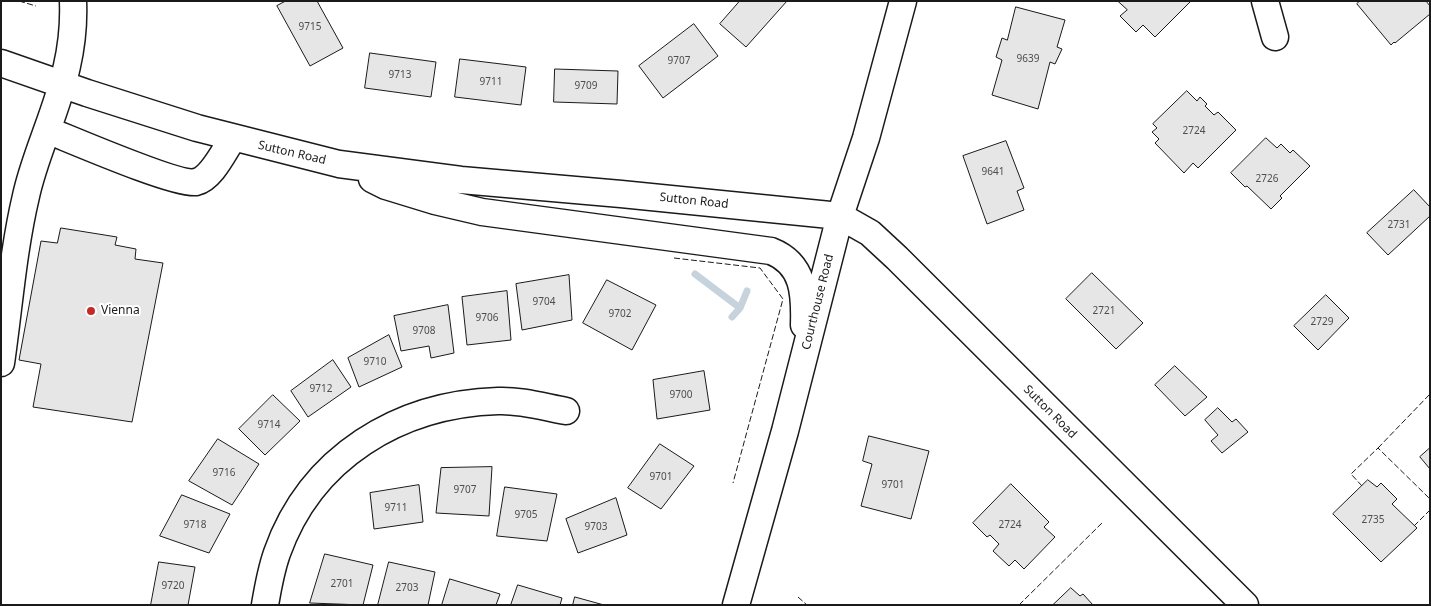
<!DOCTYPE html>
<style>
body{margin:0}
#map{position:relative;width:1431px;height:606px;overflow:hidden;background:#fff;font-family:"Noto Sans",sans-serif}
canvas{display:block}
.frame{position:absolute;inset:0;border:2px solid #1a1a1a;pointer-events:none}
</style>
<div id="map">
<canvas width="1431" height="606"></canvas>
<div class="frame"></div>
</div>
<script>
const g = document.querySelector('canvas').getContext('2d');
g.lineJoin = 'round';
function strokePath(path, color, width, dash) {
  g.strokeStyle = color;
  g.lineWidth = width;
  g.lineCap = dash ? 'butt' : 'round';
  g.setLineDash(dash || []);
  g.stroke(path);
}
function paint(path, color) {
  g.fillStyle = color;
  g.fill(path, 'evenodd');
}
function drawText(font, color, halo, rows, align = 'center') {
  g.font = font + ' "Noto Sans",sans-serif';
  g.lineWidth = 4;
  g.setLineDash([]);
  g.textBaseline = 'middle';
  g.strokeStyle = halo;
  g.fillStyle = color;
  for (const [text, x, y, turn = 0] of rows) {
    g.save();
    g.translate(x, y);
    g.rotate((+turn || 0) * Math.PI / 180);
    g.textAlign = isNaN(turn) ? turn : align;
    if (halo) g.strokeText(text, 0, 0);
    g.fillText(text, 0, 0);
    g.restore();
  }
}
strokePath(new Path2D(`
 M695 274 740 308
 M732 317 740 308 747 291`), '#c6d2dc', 7);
const building = new Path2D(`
 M286 1H317L343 48 310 66 277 6Z
 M740 1H787L746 47 720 24Z
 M1118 1H1191L1155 37 1143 25 1136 32 1120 16 1127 10Z
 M1360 1H1426L1430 6V14L1395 43 1394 42 1391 45 1357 4Z
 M1016 7 1065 20 1057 47 1062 49 1055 64 1050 62 1038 109 992 95 1002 60 996 57 1002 38 1007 40Z
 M694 24 718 56 663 98 639 66Z
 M370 53 436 62 431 97 365 88Z
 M460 59 526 67 521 105 455 97Z
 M555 69 618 71 617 104 554 102Z
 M1187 91 1197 101 1200 97 1207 104 1205 106 1214 115 1218 112 1236 130 1198 168 1193 163 1184 173 1155 143 1159 139 1152 132 1157 128 1153 124Z
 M1266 138 1277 148 1281 144 1290 153 1293 150 1310 166 1280 196 1282 198 1271 209 1247 186 1245 187 1231 173Z
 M1006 141 1024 188 1017 191 1024 210 987 224 963 156Z
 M1414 190 1430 207V216L1388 255 1367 233Z
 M61 228 117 237 115 245 136 249 135 259 163 263 132 422 33 407 41 364 19 360 41 241 57 243Z
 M1092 273 1143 323 1116 349 1066 299Z
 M569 275 572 320 522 330 516 284Z
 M607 280 656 305 632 350 583 323Z
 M507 291 511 340 467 345 462 297Z
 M1326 295 1349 318 1318 350 1294 326Z
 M448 305 454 353 431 358 429 346 401 351 394 316Z
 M389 335 402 367 359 387 348 358Z
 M333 360 351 387 308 417 291 391Z
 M1175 366 1207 397 1185 416 1155 385Z
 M704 371 710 410 657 419 653 380Z
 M273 395 300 421 265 455 239 429Z
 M1218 408 1232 422 1236 419 1248 432 1222 453 1211 441 1218 435 1205 420Z
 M869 436 929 451 911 519 861 506 872 464 863 461Z
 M218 439 259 464 232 505 189 481Z
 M660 444 694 466 661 509 628 488Z
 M1430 448V469L1420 457Z
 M492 467 489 516 436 513 441 468Z
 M1368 480 1377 487 1381 483 1397 499 1392 504 1417 528 1381 562 1333 514Z
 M1011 484 1049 522 1044 527 1055 537 1024 569 1015 560 1009 566 993 551 999 544 990 535 987 537 973 523Z
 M419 485 423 522 374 529 370 493Z
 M505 487 557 494 547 541 497 536Z
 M182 495 230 514 209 553 160 536Z
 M616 498 627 535 578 553 566 519Z
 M325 554 373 565 363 605 310 603Z
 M159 562 195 567 188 605H151Z
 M389 562 435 572 428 605H378Z
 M450 579 500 594 496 605H442Z
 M518 585 562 598 560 605H511Z
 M1071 588 1080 596 1083 594 1093 605H1053Z
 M575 597 604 605H573Z`);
paint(building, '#e6e6e6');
strokePath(building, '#1a1a1a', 1);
const minor = new Path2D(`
 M73 1C75 49 63 86 47 130 70 139 178 186 196 182 212 178 224 151 233 138
 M1265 1 1275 37
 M1 63 87 93 197 128 339 164 461 180 621 194 840 216 870 233 897 258 1245 605
 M372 179 386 186 435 201 482 212 771 251C804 264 805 294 804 325
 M1 363C9 308 13 251 26 196 31 173 39 152 47 130
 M265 605C268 587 271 570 277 553 311 457 399 404 498 401 521 400 544 407 566 411
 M736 605 785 431 840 216 866 138 903 1`);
strokePath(minor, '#1a1a1a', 29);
strokePath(minor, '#fff', 26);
strokePath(new Path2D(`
 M19 1 36 6
 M674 258 760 268 783 299 733 483
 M1378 448 1430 394
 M1362 486 1351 474 1378 448 1430 499
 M1414 526 1430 510
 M798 597 807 605
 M1019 605 1102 523`), '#1a1a1a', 1, [6, 2.5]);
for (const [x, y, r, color] of [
 [91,311,5,"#c62828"]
]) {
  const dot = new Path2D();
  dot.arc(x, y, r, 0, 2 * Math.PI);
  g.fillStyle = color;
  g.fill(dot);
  strokePath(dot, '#fff', 2);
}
drawText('10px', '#4d4d4d', null, [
 ["9715",310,27],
 ["9639",1028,59],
 ["9707",679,61],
 ["9713",400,75],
 ["9711",491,82],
 ["9709",586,86],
 ["2724",1194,131],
 ["9641",993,172],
 ["2726",1267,179],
 ["2731",1399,225],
 ["9704",544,302],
 ["2721",1104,311],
 ["9702",620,314],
 ["9706",487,318],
 ["2729",1322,322],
 ["9708",424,331],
 ["9710",375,362],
 ["9712",321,389],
 ["9700",681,395],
 ["9714",269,425],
 ["9716",224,473],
 ["9701",661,477],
 ["9701",893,485],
 ["9707",465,490],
 ["9711",396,508],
 ["9705",526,515],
 ["2735",1373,520],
 ["9718",195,525],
 ["2724",1010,525],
 ["9703",596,527],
 ["2701",342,584],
 ["9720",173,586],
 ["2703",407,588]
]);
drawText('12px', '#1a1a1a', '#fff', [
 ["Sutton Road",292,153,13],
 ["Sutton Road",694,201,6],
 ["Courthouse Road",818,302,-76],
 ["Sutton Road",1050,412,45]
]);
drawText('12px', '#1a1a1a', '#fff', [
 ["Vienna",101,311]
], 'left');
</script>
